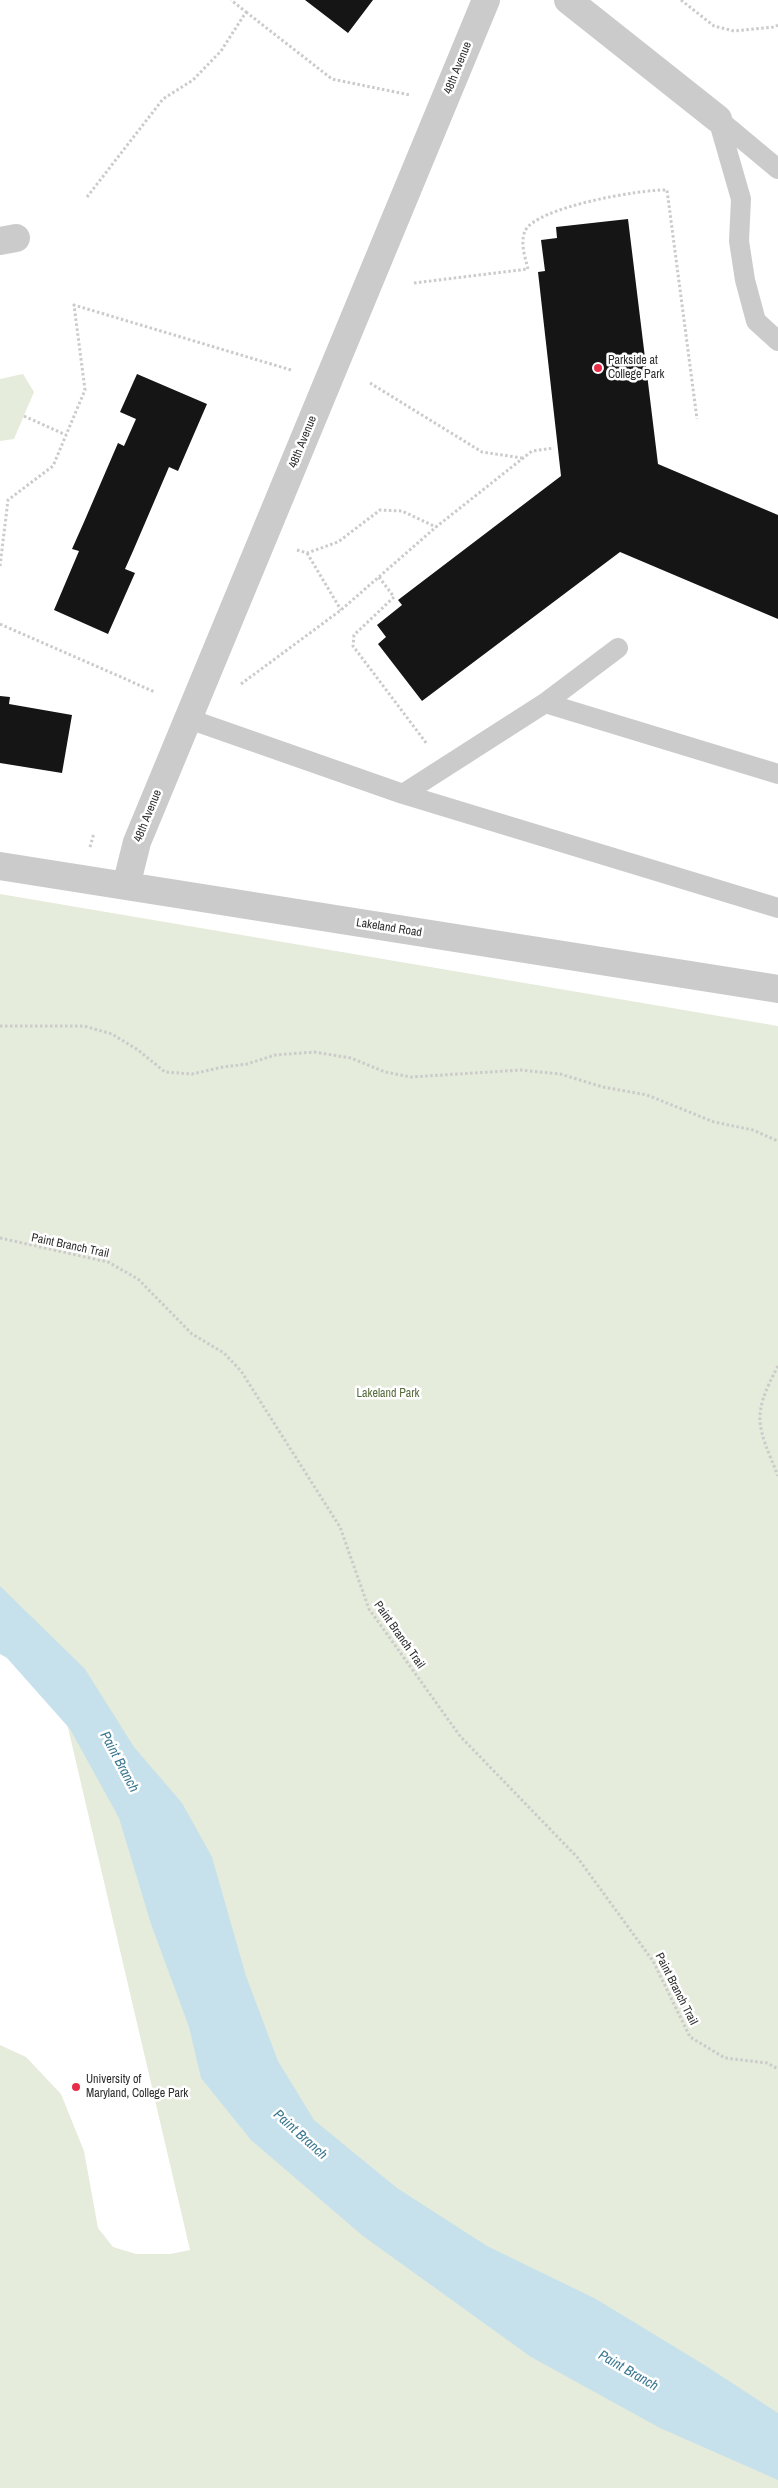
<!DOCTYPE html>
<style>
body{margin:0}
canvas{display:block;background:#fff}
</style>
<canvas width="778" height="2488"></canvas>
<script>
const g = document.querySelector('canvas').getContext('2d');
g.lineJoin = 'round';
function paint(path, color) {
  g.fillStyle = color;
  g.fill(path, 'evenodd');
}
function strokePath(path, color, width, dash) {
  g.strokeStyle = color;
  g.lineWidth = width;
  g.lineCap = dash ? 'butt' : 'round';
  g.setLineDash(dash || []);
  g.stroke(path);
}
function drawText(font, color, halo, rows, align = 'center') {
  g.font = font + ' "Archivo Narrow",sans-serif';
  g.lineWidth = 5;
  g.setLineDash([]);
  g.textBaseline = 'middle';
  g.strokeStyle = halo;
  g.fillStyle = color;
  for (const [text, x, y, turn = 0] of rows) {
    g.save();
    g.translate(x, y);
    g.rotate((+turn || 0) * Math.PI / 180);
    g.textAlign = isNaN(turn) ? turn : align;
    if (halo) g.strokeText(text, 0, 0);
    g.fillText(text, 0, 0);
    g.restore();
  }
}
paint(new Path2D(`
 M23 374 34 392 14 439 0 441V379Z
 M0 894 778 1026V2488H0V2045L26 2057 61 2094 84 2151 98 2228 113 2247 136 2254H170L190 2250 58 1685 0 1607Z`), '#e5ecdb');
paint(new Path2D(`
 M0 1586 85 1669 134 1747 182 1803 212 1857 246 1976 278 2061 314 2120 397 2188 487 2246 596 2299 706 2366 778 2413V2480L660 2428 531 2357 363 2236 251 2140 201 2078 189 2027 151 1924 119 1818 70 1729 7 1658 0 1654Z`), '#c7e1ec');
paint(new Path2D(`
 M305 0H373L348 33Z
 M628 219 658 464 778 515V619L620 552 422 701 378 644 386 637 377 625 402 605 398 600 561 476 538 272 545 271 541 240 557 238 556 227Z
 M137 374 207 404 178 471 169 467 133 551 125 569 135 573 108 634 54 610 79 551 72 549 84 522 118 443 124 446 136 419 120 412Z
 M0 696 10 697 9 704 72 715 62 773 0 763Z`), '#151515');
strokePath(new Path2D(`
 M681 0 714 26 734 31 775 27 778 25
 M246 12 332 79 410 95
 M87 197 163 99 193 80 221 51 246 12 231 0
 M414 283 528 269C525 257 520 243 525 231 536 207 642 189 667 190L697 419
 M370 383 482 452 522 458
 M24 416 66 435
 M297 550 307 553 338 542 380 510 402 511 436 527
 M307 553 341 610
 M0 566 8 500 53 466 85 390 74 305 291 370
 M379 577 394 597 354 635 353 646 427 744
 M0 624 155 692
 M241 684 341 610 436 527 532 451 554 448
 M90 847 94 833
 M0 1026H84L112 1034 138 1050 165 1072 192 1074 223 1067 247 1064 275 1055 314 1052 351 1058 385 1072 411 1077 521 1070 560 1074 603 1087 647 1095 714 1122 753 1130 778 1141
 M0 1238 108 1262 138 1279 192 1334 224 1353 241 1371 340 1527 369 1609 460 1736 577 1857 653 1961 690 2037 725 2058 767 2063 778 2069
 M778 1366C751 1417 757 1424 778 1476`), '#cbcbcb', 3, [2.5, 2.5]);
strokePath(new Path2D(`
 M718 119 741 199 739 241 745 280 756 321 778 341
 M718 119 778 169
 M545 703 778 774
 M189 719 403 794 778 908
 M403 794 545 703 618 648`), '#cbcbcb', 20);
strokePath(new Path2D(`
 M568 0 718 119
 M0 241 16 238
 M0 866 778 989
 M126 886 137 842 486 0`), '#cbcbcb', 28);
for (const [x, y, r, color] of [
 [598,368,5,"#e82d4a"],
 [76,2087,5,"#e82d4a"]
]) {
  const dot = new Path2D();
  dot.arc(x, y, r, 0, 2 * Math.PI);
  g.fillStyle = color;
  g.fill(dot);
  strokePath(dot, '#fff', 2);
}
drawText('12px', '#2e2e2e', '#fff', [
 ["48th Avenue",458,68,-68],
 ["48th Avenue",303,442,-68],
 ["48th Avenue",148,816,-68],
 ["Lakeland Road",389,928,9],
 ["Paint Branch Trail",70,1246,12],
 ["Paint Branch Trail",399,1635,55],
 ["Paint Branch Trail",676,1989,63]
]);
drawText('12px', '#2e2e2e', '#fff', [
 ["Parkside at",608,361],
 ["College Park",608,375],
 ["University of",86,2080],
 ["Maryland, College Park",86,2094]
], 'left');
drawText('12px', '#556a3a', '#fff', [
 ["Lakeland Park",388,1394]
]);
drawText('italic 14px', '#3b7791', '#fff', [
 ["Paint Branch",119,1762,62],
 ["Paint Branch",300,2135,42],
 ["Paint Branch",628,2371,30]
]);
</script>
